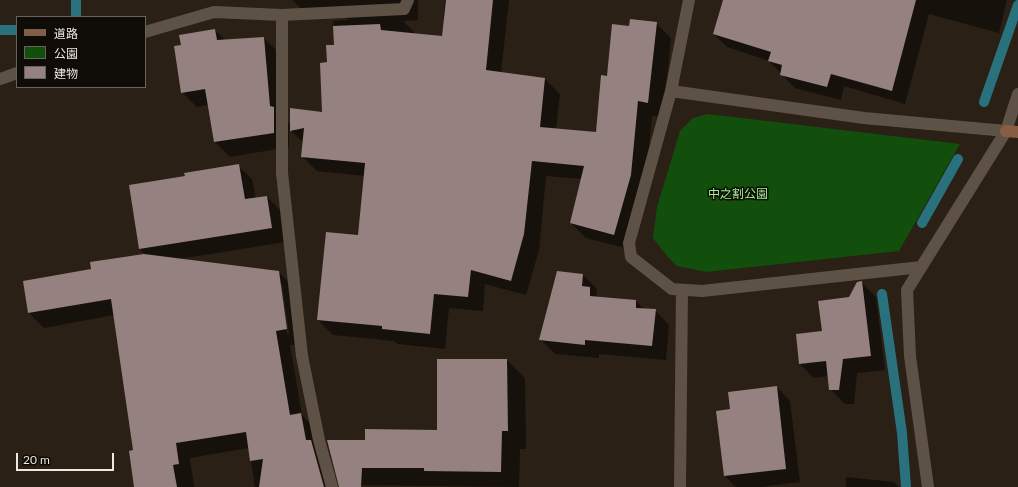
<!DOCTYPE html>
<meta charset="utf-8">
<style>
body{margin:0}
#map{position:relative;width:1018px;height:487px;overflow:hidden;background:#2a2015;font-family:Lato,"Noto Sans JP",sans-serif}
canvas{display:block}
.legend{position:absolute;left:16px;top:16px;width:130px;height:72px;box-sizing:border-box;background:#0f0b06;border:1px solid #69635d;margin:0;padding:5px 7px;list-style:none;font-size:12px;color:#efe8e0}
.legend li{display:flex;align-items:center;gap:8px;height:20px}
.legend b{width:20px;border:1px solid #69635d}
.scale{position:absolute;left:16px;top:453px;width:98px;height:18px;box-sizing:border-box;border:2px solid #efe8e0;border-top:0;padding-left:5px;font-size:12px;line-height:14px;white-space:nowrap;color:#efe8e0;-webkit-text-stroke:3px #0f0b06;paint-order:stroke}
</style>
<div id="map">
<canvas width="1018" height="487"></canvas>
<ul class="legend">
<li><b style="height:5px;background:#895d42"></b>道路</li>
<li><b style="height:11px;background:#124f0d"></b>公園</li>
<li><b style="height:11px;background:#95817f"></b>建物</li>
</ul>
<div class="scale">20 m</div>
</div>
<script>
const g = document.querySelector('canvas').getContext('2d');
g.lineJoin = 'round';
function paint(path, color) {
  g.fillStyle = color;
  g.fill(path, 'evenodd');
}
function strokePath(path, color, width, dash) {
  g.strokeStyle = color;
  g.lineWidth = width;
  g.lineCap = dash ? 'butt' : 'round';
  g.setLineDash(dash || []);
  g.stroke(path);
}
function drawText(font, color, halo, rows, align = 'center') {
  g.font = font + ' Lato,"Noto Sans JP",sans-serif';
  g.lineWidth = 3;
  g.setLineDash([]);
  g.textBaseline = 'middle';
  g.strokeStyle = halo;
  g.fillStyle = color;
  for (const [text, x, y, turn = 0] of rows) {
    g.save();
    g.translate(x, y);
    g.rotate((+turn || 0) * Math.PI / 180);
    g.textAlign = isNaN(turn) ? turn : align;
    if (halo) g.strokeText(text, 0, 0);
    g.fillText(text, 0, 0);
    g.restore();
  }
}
paint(new Path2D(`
 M708 114 960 144 899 251 706 272 677 266 667 256 653 238 657 207 680 131 693 118Z`), '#124f0d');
paint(new Path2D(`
 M292 0H418V20L403 21 415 33 417 112H436L445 0H509L501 73 545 79 560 94 556 129 597 133 608 77 630 27 656 23 671 38 663 117 652 116 645 190 629 249 586 238 571 223 582 179 546 176 539 250 526 295 485 284 483 311 449 308 445 349 398 344 394 341 333 335 318 320 359 236 365 176 317 171 302 156 304 143 289 129V147L230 157 215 142 209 105 197 107 182 92V46L215 30 226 41 264 38 279 53 284 118 290 124 323 113 328 63 335 46 333 21 348 20 340 13H306Z
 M734 0H1007L999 33 929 14 905 104 844 86 841 100 795 88 769 61 727 47 714 34Z
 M238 166 252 179 256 199 267 197 281 211 286 242 179 259 279 272 293 287 301 344 290 345 302 415 316 429 332 487H255L249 448 190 458 194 487H135L134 451 114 315 44 328 29 313 24 282 92 270 145 255 140 249 130 186 186 177ZM280 284H282L289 334H287Z
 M583 275 597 289 596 294 600 298 636 301 645 310H655L669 325 666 360 599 354V358L555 354 541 340Z
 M861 282 876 297 885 370 857 373 854 404H845L830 389 829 376 814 378 800 364Z
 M507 360 525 378 526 449H520L519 487 354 485 366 441 438 431Z
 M777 387 790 401 800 482 760 487H736L725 476 731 410Z
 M846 477 894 482 899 487H846Z`), '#0007');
strokePath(new Path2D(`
 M76 0V17
 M0 30H17
 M984 102 1018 5
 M922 223 958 159
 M882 294 902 433 906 487`), '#29727d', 10);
paint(new Path2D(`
 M446 0H493L486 70 545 78 540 127 596 132 601 75 607 76 612 24 629 26 630 19 657 22 648 103 638 101 631 175 614 235 570 223 584 166 532 161 524 234 511 281 471 270 468 297 434 294 430 334 382 329V326L317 320 326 232 358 235 365 163 301 157 304 128 290 131V108L322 112 320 63 327 62 326 45H334L333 26 380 24 381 30 442 36Z
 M723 0H916L892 91 831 74 827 87 780 75 782 65 768 61 771 52 713 34Z
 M215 29 217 40 264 37 270 106 274 107V133L214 142 205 89 181 93 174 46 181 45 179 35Z
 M239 164 245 199 267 196 272 228 139 249 129 185 185 176 184 173Z
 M144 254 279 271 287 329 276 331 290 415 301 413 306 440H311L324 487H259L263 459 250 461 246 432 176 443 179 464 173 465 177 487H134L129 451 133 450 111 299 28 313 23 281 91 269 90 262Z
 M557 271 583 274 582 286 590 287V296L636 300V308L656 309 652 346 585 340V345L539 340Z
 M862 281 871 356 843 359 839 390H829L826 361 799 364 796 334 822 331 818 301 849 297 857 282Z
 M437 359H507L508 431H502L501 472 424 471V468H362L361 487H339L327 440H365V429L437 430Z
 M777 386 786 469 724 476 716 411 730 409 728 392Z`), '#95817f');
strokePath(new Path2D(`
 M689 0 671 91 864 118 1006 131
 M282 15V173L302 356 319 440 332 487
 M145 32 214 12 282 15 404 9 408 0
 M0 79 17 73
 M671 91 629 243 631 257 672 289 702 291 921 267
 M680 487 682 290
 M928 487 910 356 907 290 1006 131 1018 94`), '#5e5246', 12);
strokePath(new Path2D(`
 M1006 131 1018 132`), '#895d42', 12);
drawText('12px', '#9df293', '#0f0b06', [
 ["中之割公園",738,194]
]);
</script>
